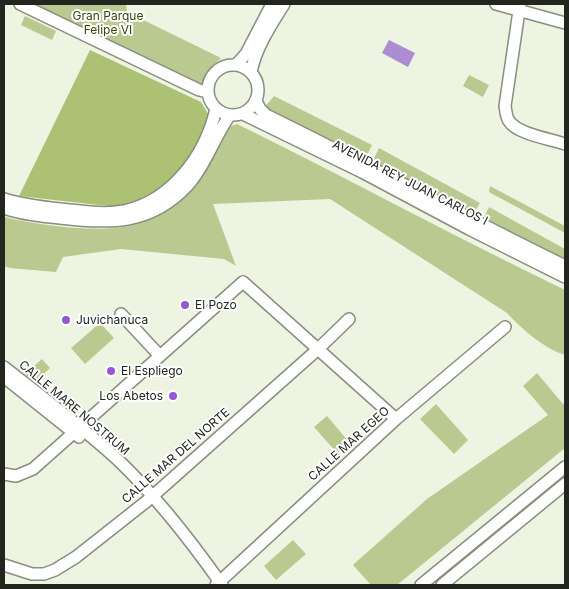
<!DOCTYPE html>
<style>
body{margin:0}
#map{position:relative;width:569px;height:589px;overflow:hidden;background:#eef4e2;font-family:Inter,sans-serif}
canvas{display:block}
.frame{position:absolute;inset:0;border:5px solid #23251f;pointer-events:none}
</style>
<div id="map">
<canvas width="569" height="589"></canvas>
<div class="frame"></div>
</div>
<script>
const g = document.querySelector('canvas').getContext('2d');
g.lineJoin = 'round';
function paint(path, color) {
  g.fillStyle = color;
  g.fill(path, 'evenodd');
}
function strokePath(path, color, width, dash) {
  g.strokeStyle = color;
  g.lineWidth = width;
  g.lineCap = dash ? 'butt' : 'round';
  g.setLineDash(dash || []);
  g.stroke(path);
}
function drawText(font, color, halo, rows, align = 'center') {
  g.font = font + ' Inter,sans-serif';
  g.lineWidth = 4;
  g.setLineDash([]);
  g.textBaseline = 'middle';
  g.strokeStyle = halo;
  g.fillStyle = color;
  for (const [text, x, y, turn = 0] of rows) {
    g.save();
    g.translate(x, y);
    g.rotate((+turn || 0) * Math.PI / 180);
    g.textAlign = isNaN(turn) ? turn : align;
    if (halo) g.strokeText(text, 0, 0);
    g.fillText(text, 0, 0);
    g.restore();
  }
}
paint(new Path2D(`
 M26 4H126L127 12 221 58 207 72 200 86Z
 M25 16 56 31 52 40 21 25Z
 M469 75 489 85 483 97 463 86Z
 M274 96 372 145 365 159 264 108Z
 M237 124C347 178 455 237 565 290V355C543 348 523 330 507 313L330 199 213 204 236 266 224 259 121 249 63 257 56 272 10 268 4 266V217C38 225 95 233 129 226 148 223 179 204 192 190 208 172 216 148 229 127Z
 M379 148 480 203 472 216 372 163Z
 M490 186 565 226V233L489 192Z
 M489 207 565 249V263L482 221Z
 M100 323 114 338 85 364 71 348Z
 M42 359 50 368 34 383 25 374Z
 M537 373 563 404 565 402V448L397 585H371L353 565 354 564 427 499 548 415 523 386Z
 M436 404 468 440 454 454 420 419Z
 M327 416 349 442 337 453 314 427Z
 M293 540 306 554 276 580 264 566Z`), '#b9c990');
paint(new Path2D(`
 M90 50 201 102 210 117 197 143 179 172 157 190 139 199 116 207 19 196Z`), '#adc175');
paint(new Path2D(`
 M389 40 415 53 408 67 382 53Z`), '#ad8dd2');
const minor = new Path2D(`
 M20 4 199 90 208 92
 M496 4 565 23
 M520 4 505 106C506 111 506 117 509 121 517 134 551 139 565 144
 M208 90a25 25 0 1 1 50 0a25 25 0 1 1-50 0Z
 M236 65 246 54 272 4
 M251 72C256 47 271 25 284 4
 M256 101 260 109 266 115C366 164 465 217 565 266
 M243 114 362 172 469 229 565 277
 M4 199C22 205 41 207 60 209 81 211 103 215 124 211 173 200 205 155 216 109
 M4 208C22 214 41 216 60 218 110 224 151 225 188 185 206 165 214 137 230 115
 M121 314 160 356
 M4 367C42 397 81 426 117 459 156 496 191 541 222 585
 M4 377 79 437
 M4 474 16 476 33 469 243 282 396 419
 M4 565 32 574H44L55 570 76 557 147 501 317 350 349 319
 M216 585 396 419 505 327
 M421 585 565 467
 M442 585 565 484`);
strokePath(minor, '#898e7e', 14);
strokePath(minor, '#fff', 11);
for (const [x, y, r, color] of [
 [185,305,5,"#9558cf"],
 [66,320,5,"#9558cf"],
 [111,371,5,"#9558cf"],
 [173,396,5,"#9558cf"]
]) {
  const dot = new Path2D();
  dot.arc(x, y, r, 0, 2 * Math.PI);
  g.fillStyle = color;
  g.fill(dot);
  strokePath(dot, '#fff', 2);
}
drawText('12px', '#374409', '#fff', [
 ["Gran Parque",108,16],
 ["Felipe VI",108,30]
]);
drawText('12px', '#23251f', '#fff', [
 ["AVENIDA REY JUAN CARLOS I",410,183,27],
 ["CALLE MARE NOSTRUM",74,408,40],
 ["CALLE MAR EGEO",349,444,-42],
 ["CALLE MAR DEL NORTE",176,456,-41]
]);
drawText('12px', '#23251f', '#fff', [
 ["El Pozo",195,305],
 ["Juvichanuca",76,320],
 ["El Espliego",121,371],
 ["Los Abetos",163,396,"right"]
], 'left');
</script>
